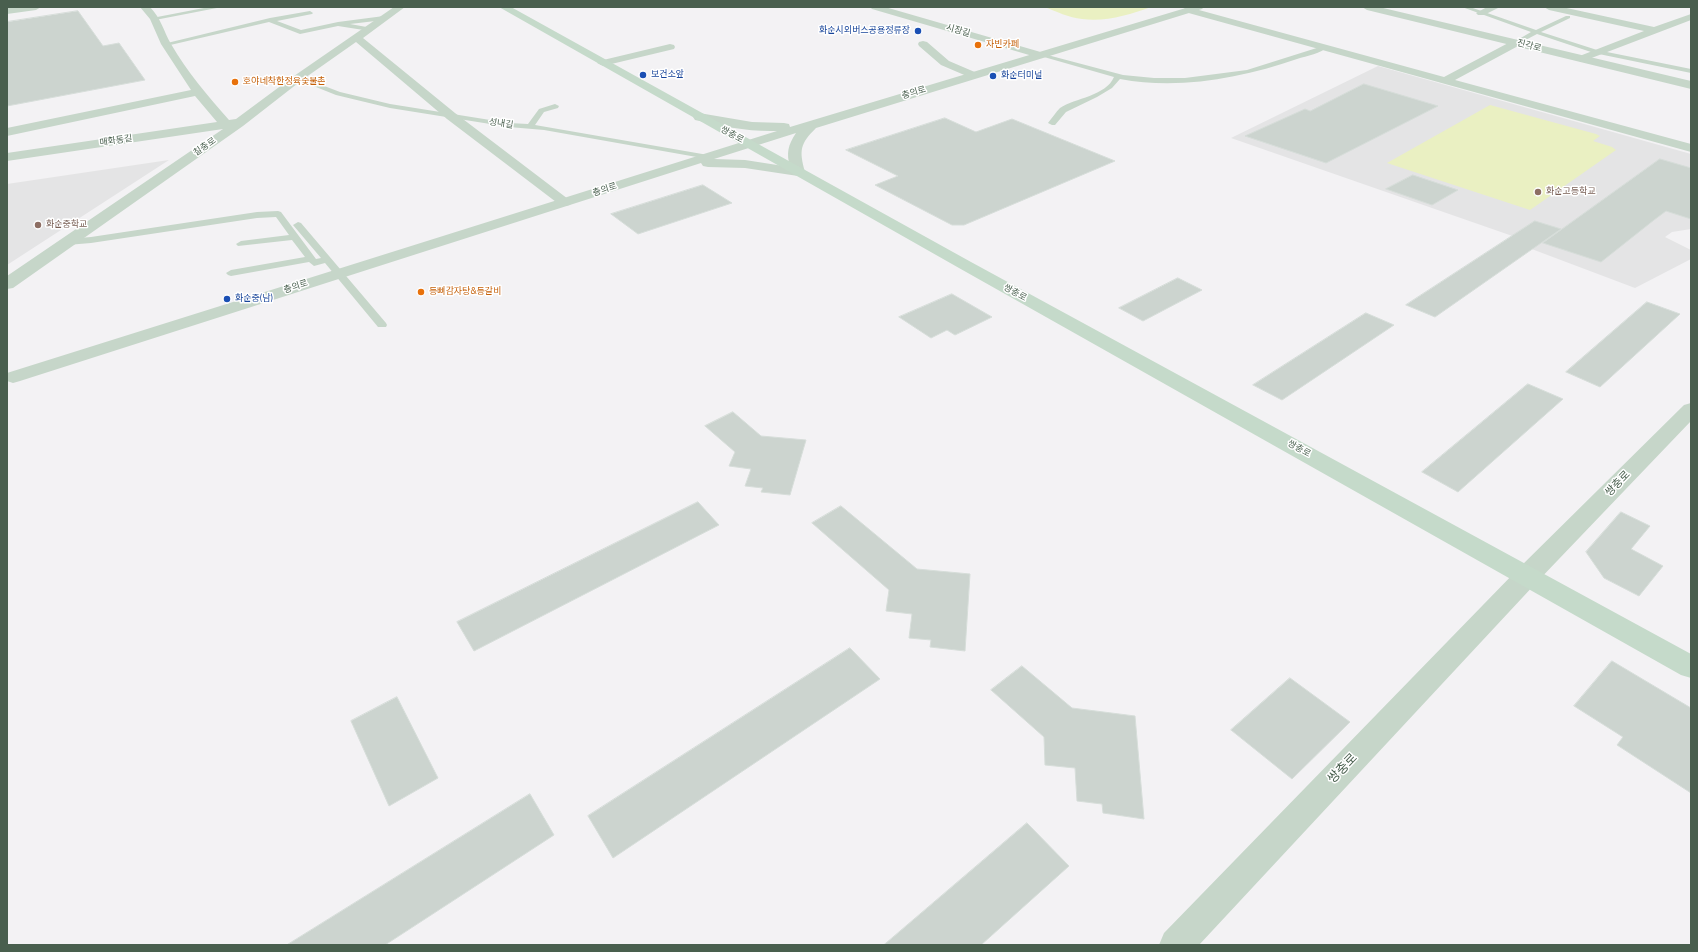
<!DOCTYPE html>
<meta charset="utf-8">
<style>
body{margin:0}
#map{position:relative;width:1698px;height:952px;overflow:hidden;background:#f3f2f4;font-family:"Titillium Web",sans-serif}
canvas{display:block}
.frame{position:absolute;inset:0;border:8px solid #495f4e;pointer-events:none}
</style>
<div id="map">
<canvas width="1698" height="952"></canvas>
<div class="frame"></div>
</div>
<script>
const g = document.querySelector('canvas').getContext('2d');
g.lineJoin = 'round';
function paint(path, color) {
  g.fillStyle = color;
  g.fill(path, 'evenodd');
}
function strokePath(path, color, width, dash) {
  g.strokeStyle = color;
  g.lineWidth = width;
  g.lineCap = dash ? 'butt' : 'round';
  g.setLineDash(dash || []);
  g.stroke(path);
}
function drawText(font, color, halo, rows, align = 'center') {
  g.font = font + ' "Titillium Web","Noto Sans KR",sans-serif';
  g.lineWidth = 3;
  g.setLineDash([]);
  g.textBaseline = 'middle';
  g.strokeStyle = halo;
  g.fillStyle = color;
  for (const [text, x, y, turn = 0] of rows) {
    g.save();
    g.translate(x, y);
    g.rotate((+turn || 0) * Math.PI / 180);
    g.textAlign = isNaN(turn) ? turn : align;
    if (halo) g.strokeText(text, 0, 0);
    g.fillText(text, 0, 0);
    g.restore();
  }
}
paint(new Path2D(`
 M1378 66 1691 154V229L1672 232 1665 237 1691 250V259L1635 288 1521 245V239L1231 138Z
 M169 160 7 265V184Z`), '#e4e4e5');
paint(new Path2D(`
 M1044 7H1151C1129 15 1106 22 1082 19 1069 18 1056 11 1044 7Z
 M1490 105 1596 134 1600 136 1593 141 1612 147 1616 150 1530 210 1387 163Z`), '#eaf0c2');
const building = new Path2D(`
 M78 11 103 46 119 43 145 80 7 106V22Z
 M1364 84 1438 106 1326 163 1245 136 1305 109 1310 111Z
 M945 118 976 132 1012 119 1115 161 964 225H952L875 185 898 176 846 150Z
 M1660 159 1691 168V219L1666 211 1654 220 1601 262 1543 243Z
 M1413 175 1458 190 1432 205 1386 189Z
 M703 185 732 203 638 234 611 214Z
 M1535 221 1561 229 1435 317 1406 305Z
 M1178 278 1202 290 1143 321 1119 308Z
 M952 294 992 317 955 335 947 330 931 338 899 317Z
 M1647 302 1680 314 1600 387 1566 372Z
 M1366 313 1394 325 1282 400 1253 385Z
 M1528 384 1563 399 1458 492 1422 472Z
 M733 412 761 436 806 440 790 495 761 492 763 488 745 486 751 469 729 466 735 452 705 426Z
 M698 502 719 525 474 651 457 622Z
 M841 506 917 569 970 574 965 651 930 647 931 640 909 638 912 614 886 611 889 590 812 523Z
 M1621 512 1650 526 1631 549 1663 566 1639 596 1604 578 1586 552Z
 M850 648 880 679 613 858 588 816Z
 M1612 661 1691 708V793L1617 745 1623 737 1574 706Z
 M1022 666 1072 708 1135 716 1144 819 1103 813 1102 804 1077 801 1075 768 1045 765 1044 737 991 690Z
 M1290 678 1350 722 1292 779 1231 730Z
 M397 697 438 778 389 806 351 721Z
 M530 794 554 835 385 945H287Z
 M1027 823 1069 866 981 945H884Z`);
paint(building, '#ccd4cf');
strokePath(building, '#d6ddd9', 1);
paint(new Path2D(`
 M209 7H222L155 20 152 18Z
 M1462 7H1470L1536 30 1566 16H1570V18L1541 32 1597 50 1691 69V73L1594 53 1537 34 1518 44H1514V42L1531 32Z
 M310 11 313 13 312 14 277 21 301 30 338 22 384 16 387 18 384 20 350 24 372 28 373 29 370 31 338 26 300 34 269 22 166 46 163 44 270 18Z
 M1323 46 1328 47C1321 53 1307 56 1297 59 1242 78 1179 90 1120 79L1112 88 1097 97 1066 112 1055 125H1052L1048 123C1052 118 1056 112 1060 108 1075 98 1106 96 1114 77L1037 55 1040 53 1123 75 1154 78H1185L1247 70Z
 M298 76 340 92 390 104 509 123 528 124 539 109 555 104 559 106 558 108 544 112 535 125 708 155 712 157 708 159 544 130 509 127 390 108 336 95 296 79 295 78Z
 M278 211 281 212 316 259 321 258 293 225 298 222 301 223 386 323 387 325 386 327H378L325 263 314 266 309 262 231 276 228 275 226 273 231 270 305 257 292 240 238 246 236 244 241 241 289 235 276 217 257 218 91 243 67 245 62 242 67 239 91 237 257 212Z`), '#c6d6c9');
paint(new Path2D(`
 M15 7H41L36 10 7 14V8Z
 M140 7H150C162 20 163 30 171 44 187 72 208 96 229 120L236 119 294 76 394 7H405L363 38 455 113 572 202 570 205 565 206 560 205 447 119 356 42 302 80 243 126 13 288 7 289V276L223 129 7 161V153L217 122 195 96 7 136V128L191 90 161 44 150 19Z
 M870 7H885L1044 53 1045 55 1044 57H1036L872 9Z
 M1188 7 1444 77 1512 41H1520L1521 43 1520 45 1455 80 1691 144V152L1185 12 1183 10 1185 8Z
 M1487 7H1500L1484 15H1478L1476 13Z
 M1544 7H1562L1654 27 1691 14V20L1581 62 1576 59 1577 57 1644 31 1549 10Z
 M923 41 927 42 949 61 977 73 979 75 977 77H969L941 65 919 46 918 44 919 42Z
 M670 44 674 45 675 47 674 49 603 66 597 63 599 61Z
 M1691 403V421L1536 583 1199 945H1159L1164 933 1518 569 1684 405Z`), '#c6d6c9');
paint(new Path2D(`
 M1189 7H1204L1202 9 816 128C800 144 799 150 805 172L803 175 798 176 745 168 708 167 703 166 701 163 20 381 13 383 7 381V373L777 131C749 132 721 126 695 120L693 117 695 114 699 113 752 122 784 123 789 124 790 127ZM796 133C788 145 786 153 790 167L745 160 714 159Z
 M1362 7H1379L1691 81V89L1367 10Z`), '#c6d6c9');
paint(new Path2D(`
 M499 7H511L971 262 1691 654V678L1681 675 959 268Z`), '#c5daca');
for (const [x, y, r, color] of [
 [918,31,4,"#1a4fb4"],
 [978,45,4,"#e8710a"],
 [643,75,4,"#1a4fb4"],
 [993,76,4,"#1a4fb4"],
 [235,82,4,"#e8710a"],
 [1538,192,4,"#8d6e63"],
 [38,225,4,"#8d6e63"],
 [421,292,4,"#e8710a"],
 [227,299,4,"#1a4fb4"]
]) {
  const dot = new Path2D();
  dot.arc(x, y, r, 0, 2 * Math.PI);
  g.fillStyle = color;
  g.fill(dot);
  strokePath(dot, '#fff', 1.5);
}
drawText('9px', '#164399', '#fff', [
 ["화순시외버스공용정류장",910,31,"right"],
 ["보건소앞",651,75],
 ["화순터미널",1001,76],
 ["화순중(남)",235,299]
], 'left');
drawText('9px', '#495f4e', '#fff', [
 ["시장길",958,31,16],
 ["진각로",1529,46,14],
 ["충의로",914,93,-17],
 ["성내길",501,124,8],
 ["쌍충로",732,135,29],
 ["매화동길",116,141,-8],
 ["칠충로",205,147,-35],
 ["충의로",605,190,-18],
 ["충의로",296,287,-18],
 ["쌍충로",1015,293,29],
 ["쌍충로",1299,449,29]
]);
drawText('9px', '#c56008', '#fff', [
 ["자빈카페",986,45],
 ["호야네착한정육숯불촌",243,82],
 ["등뼈감자탕&등갈비",429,292]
], 'left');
drawText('9px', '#785e54', '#fff', [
 ["화순고등학교",1546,192],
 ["화순중학교",46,225]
], 'left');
drawText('11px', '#495f4e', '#fff', [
 ["쌍충로",1618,484,-46]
]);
drawText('13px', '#495f4e', '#fff', [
 ["쌍충로",1343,769,-46]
]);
</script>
